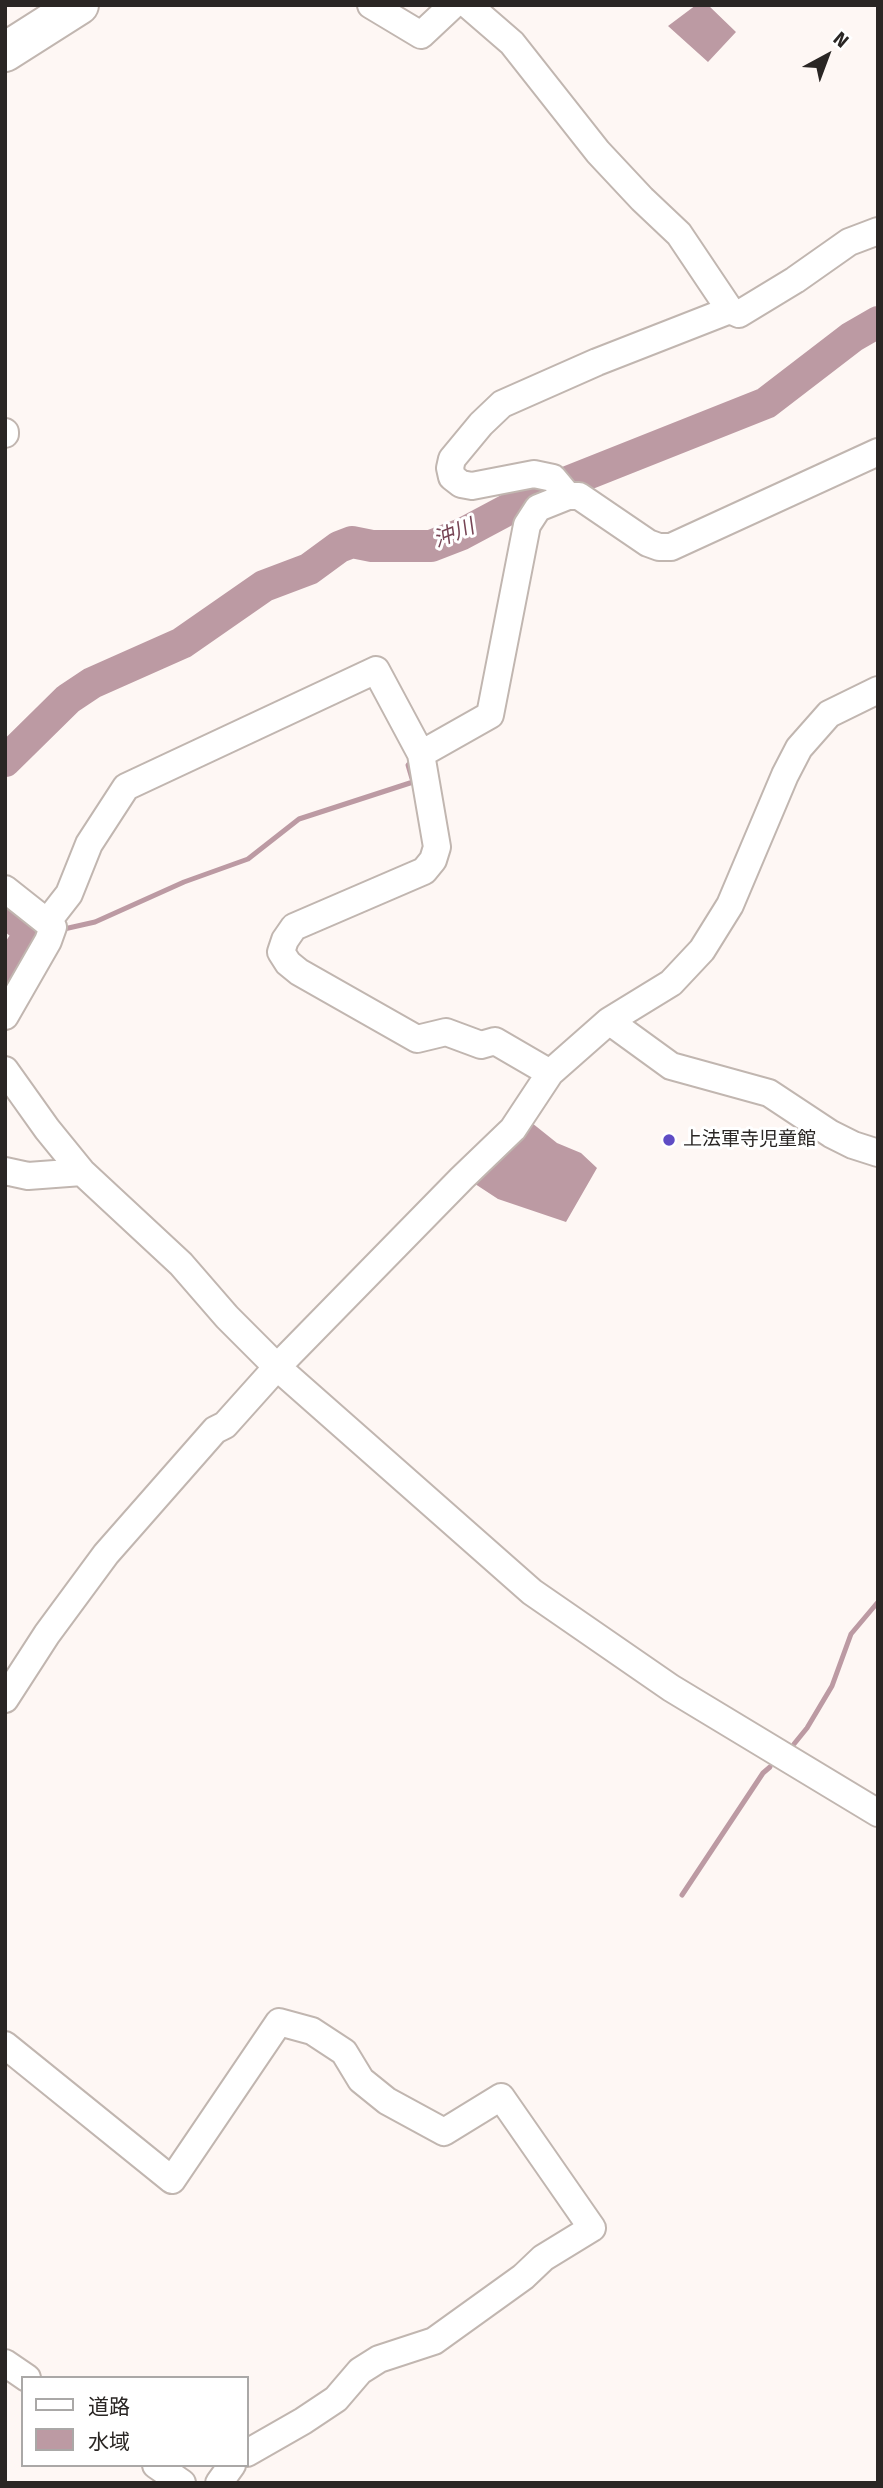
<!DOCTYPE html>
<meta charset="utf-8">
<style>
body{margin:0}
#map{position:relative;width:883px;height:2488px;overflow:hidden;background:#fef7f4;font-family:"Fira Sans","Noto Sans JP",sans-serif}
canvas{display:block}
.frame{position:absolute;inset:0;border:7px solid #2a2624;pointer-events:none}
.legend{position:absolute;left:21px;top:2376px;width:228px;height:91px;box-sizing:border-box;background:#fff;border:2px solid #aaa8a7;margin:0;padding:9px 12px;list-style:none;font-size:21px;color:#2a2624}
.legend li{display:flex;align-items:center;gap:14px;height:35px}
.legend b{width:35px;border:2px solid #aaa8a7}
.north{position:absolute;left:792px;top:21px;width:70px;height:70px;-webkit-text-stroke:5px #fff;paint-order:stroke;rotate:41deg;font-size:19px;font-weight:700;line-height:28px;text-align:center;color:#2a2624}
.north::after{content:'';display:block;margin:auto;width:24px;height:32px;background:#2a2624;clip-path:polygon(50% 0,100% 100%,50% 72%,0 100%)}
</style>
<div id="map">
<canvas width="883" height="2488"></canvas>
<div class="frame"></div>
<ul class="legend">
<li><b style="height:9px;background:#fff"></b>道路</li>
<li><b style="height:19px;background:#bc9aa3"></b>水域</li>
</ul>
<div class="north">N</div>
</div>
<script>
const g = document.querySelector('canvas').getContext('2d');
g.lineJoin = 'round';
function paint(path, color) {
  g.fillStyle = color;
  g.fill(path, 'evenodd');
}
function strokePath(path, color, width, dash) {
  g.strokeStyle = color;
  g.lineWidth = width;
  g.lineCap = dash ? 'butt' : 'round';
  g.setLineDash(dash || []);
  g.stroke(path);
}
function drawText(font, color, halo, rows, align = 'center') {
  g.font = font + ' "Fira Sans","Noto Sans JP",sans-serif';
  g.lineWidth = 6;
  g.setLineDash([]);
  g.textBaseline = 'middle';
  g.strokeStyle = halo;
  g.fillStyle = color;
  for (const [text, x, y, turn = 0] of rows) {
    g.save();
    g.translate(x, y);
    g.rotate((+turn || 0) * Math.PI / 180);
    g.textAlign = isNaN(turn) ? turn : align;
    if (halo) g.strokeText(text, 0, 0);
    g.fillText(text, 0, 0);
    g.restore();
  }
}
paint(new Path2D(`
 M696 5H708L736 32 708 62 668 26Z
 M532 1123 557 1143 581 1153 597 1168 566 1222 498 1199 469 1180Z`), '#bc9aa3');
strokePath(new Path2D(`
 M573 480 581 486
 M64 929 95 922 184 882 248 859 299 819 413 782 408 765 412 761 410 758
 M28 937 38 935
 M794 1744 807 1728 832 1686 851 1634 878 1602
 M682 1895 763 1773 770 1767`), '#bc9aa3', 5);
strokePath(new Path2D(`
 M5 761 68 699 92 683 182 643 264 586 309 569 339 547 352 542 372 546H431L462 534 537 494 766 403 852 337 878 322
 M5 911 23 926 28 937 5 971`), '#bc9aa3', 32);
const minor = new Path2D(`
 M371 5 421 35 453 5
 M468 5 512 43 598 152 642 199 679 234 730 310 739 314 795 280 849 242 878 231
 M730 310 597 362 502 404 481 424 452 459 450 468 452 477 461 484 472 486 534 474 553 478 568 496H579L648 543 659 547H671L878 452
 M5 432V434
 M421 754 490 715 527 525 538 508 568 496
 M5 889 53 927 48 941 5 1016
 M48 921 69 894 89 844 126 787 376 670 421 754 437 847 433 860 424 871 294 927 285 940 281 952 288 963 299 972 417 1039 446 1032 481 1045 495 1041 550 1073
 M609 1021 671 1066 769 1093 831 1134 853 1145 878 1153
 M5 1070 47 1129 82 1172 181 1264 227 1317 277 1367 532 1592 671 1688 878 1813
 M5 1171 28 1176 82 1172
 M5 1699 47 1634 106 1554 215 1430 225 1425 277 1367 462 1178 513 1129 550 1073 609 1021 671 983 702 950 730 905 785 775 799 748 829 714 878 690
 M5 2045 172 2180 279 2022 312 2031 344 2052 361 2080 387 2101 444 2132 501 2097 592 2228 543 2258 523 2277 434 2341 379 2359 360 2371 336 2399 303 2421 247 2453
 M5 2363 27 2378
 M156 2465 182 2483
 M219 2483 232 2465`);
const highway = new Path2D(`
 M5 52 79 5`);
strokePath(minor, '#c1b6b0', 30);
strokePath(highway, '#c1b6b0', 42);
strokePath(minor, '#fff', 26);
strokePath(highway, '#fff', 38);
for (const [x, y, r, color] of [
 [669,1140,7,"#5f4cc4"]
]) {
  const dot = new Path2D();
  dot.arc(x, y, r, 0, 2 * Math.PI);
  g.fillStyle = color;
  g.fill(dot);
  strokePath(dot, '#fff', 2.5);
}
drawText('19px', '#2a2624', '#fff', [
 ["上法軍寺児童館",683,1140]
], 'left');
drawText('italic 21px', '#764454', '#fff', [
 ["沖川",454,534,-22]
]);
</script>
